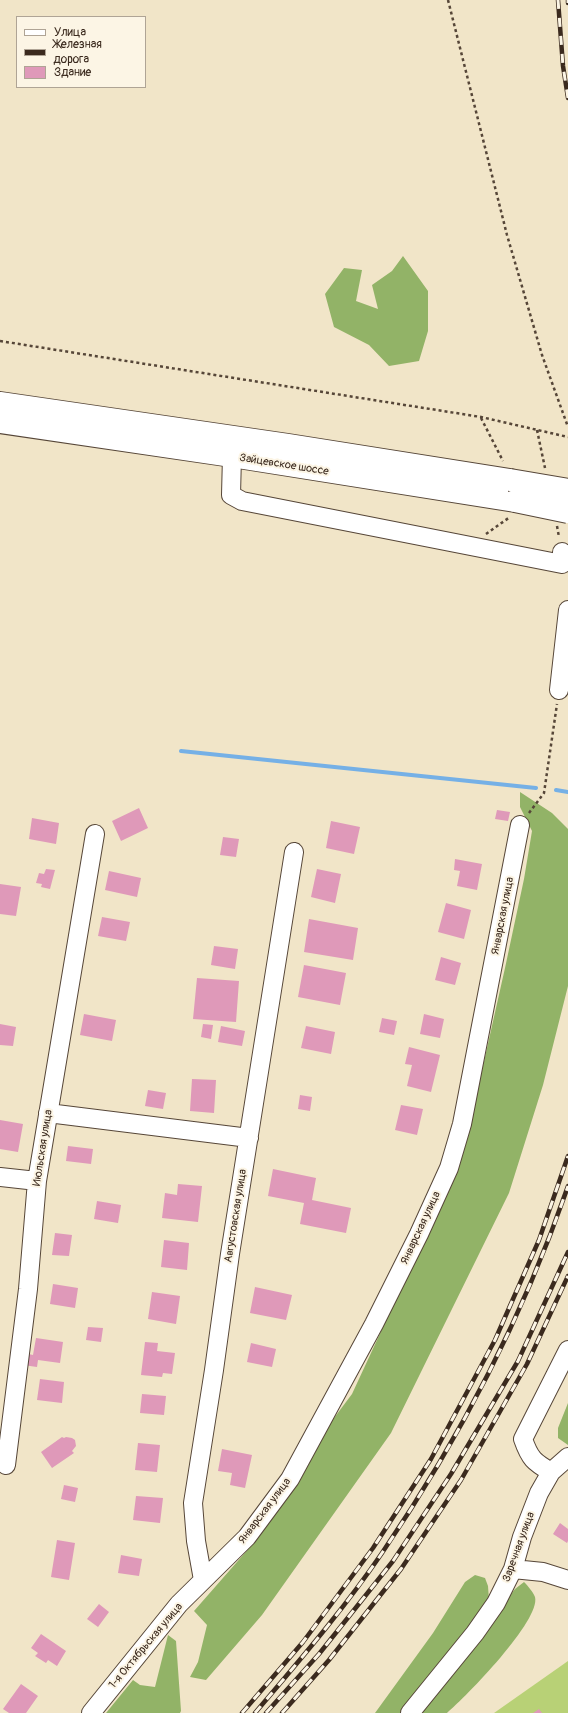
<!DOCTYPE html>
<meta charset="utf-8">
<style>
body{margin:0}
#map{position:relative;width:568px;height:1713px;overflow:hidden;background:#f1e5c8;font-family:Pangolin,sans-serif}
canvas{display:block}
.legend{position:absolute;left:16px;top:16px;width:130px;height:72px;box-sizing:border-box;background:#fcf5e5;border:1px solid #afa495;margin:0;padding:5px 7px;list-style:none;font-size:12px;color:#3b2a1e}
.legend li{display:flex;align-items:center;gap:8px;height:20px}
.legend b{width:20px;border:1px solid #afa495}
</style>
<div id="map">
<canvas width="568" height="1713"></canvas>
<ul class="legend">
<li><b style="height:5px;background:#fff"></b>Улица</li>
<li><b style="height:5px;background:#3b2a1e"></b>Железная дорога</li>
<li><b style="height:11px;background:#df99b9"></b>Здание</li>
</ul>
</div>
<script>
const g = document.querySelector('canvas').getContext('2d');
g.lineJoin = 'round';
function paint(path, color) {
  g.fillStyle = color;
  g.fill(path, 'evenodd');
}
function strokePath(path, color, width, dash) {
  g.strokeStyle = color;
  g.lineWidth = width;
  g.lineCap = dash ? 'butt' : 'round';
  g.setLineDash(dash || []);
  g.stroke(path);
}
function drawText(font, color, halo, rows, align = 'center') {
  g.font = font + ' Pangolin,sans-serif';
  g.lineWidth = 4;
  g.setLineDash([]);
  g.textBaseline = 'middle';
  g.strokeStyle = halo;
  g.fillStyle = color;
  for (const [text, x, y, turn = 0] of rows) {
    g.save();
    g.translate(x, y);
    g.rotate((+turn || 0) * Math.PI / 180);
    g.textAlign = isNaN(turn) ? turn : align;
    if (halo) g.strokeText(text, 0, 0);
    g.fillText(text, 0, 0);
    g.restore();
  }
}
paint(new Path2D(`
 M568 1661V1713H494Z`), '#b8d176');
paint(new Path2D(`
 M403 256 428 291V331L419 361 389 366 369 345 334 327 325 294 344 268 362 270 356 301 378 309 372 285 392 271Z
 M520 792 552 813 568 829V986L543 1085 509 1193 391 1433 262 1615 206 1680 190 1677 198 1662 207 1625 194 1611 258 1538 325 1430 352 1394 440 1204 467 1137 505 968 524 879 532 831 520 807Z
 M568 1403V1445L558 1438V1428Z
 M475 1575 485 1578 488 1586 489 1600 405 1713H375L433 1633 465 1582Z
 M524 1582C528 1586 533 1592 535 1597 541 1620 466 1697 447 1713H416L515 1589Z
 M168 1635 176 1641 181 1711 180 1713H106L133 1680 140 1685 155 1687Z`), '#92b367');
strokePath(new Path2D(`
 M181 751 536 788
 M556 790 568 792`), '#75b0e6', 4);
paint(new Path2D(`
 M139 808 148 828 121 841 112 821Z
 M497 810 510 812 508 821 495 819Z
 M32 818 59 823 56 844 29 839Z
 M331 821 360 827 354 854 326 848Z
 M223 837 239 839 236 857 220 855Z
 M455 859 482 864 477 890 457 886 460 871 454 870Z
 M46 869 55 870 50 889 41 887 42 884 36 883 39 873 44 874Z
 M317 869 341 874 335 903 311 897Z
 M109 871 141 878 137 897 105 890Z
 M0 884 21 887 16 916 0 914Z
 M446 903 471 910 464 939 438 932Z
 M102 917 130 922 126 941 98 936Z
 M309 919 358 928 353 960 304 952Z
 M214 946 238 949 235 969 211 965Z
 M441 957 461 963 455 985 435 980Z
 M304 965 346 973 340 1005 298 997Z
 M197 978 239 981 236 1022 193 1019Z
 M84 1014 116 1020 112 1041 80 1035Z
 M424 1014 444 1019 440 1038 420 1034Z
 M382 1018 397 1021 394 1035 379 1032Z
 M0 1024 16 1027 13 1046 0 1045Z
 M203 1024 213 1025 211 1039 201 1037Z
 M221 1026 245 1031 242 1046 218 1042Z
 M306 1026 335 1032 331 1054 301 1048Z
 M409 1047 440 1055 431 1092 407 1086 412 1065 405 1064Z
 M192 1079 216 1080 214 1113 190 1111Z
 M148 1090 166 1093 163 1109 145 1106Z
 M300 1095 312 1097 310 1111 298 1109Z
 M401 1105 423 1109 417 1135 395 1130Z
 M0 1120 23 1124 18 1152 0 1149Z
 M68 1146 93 1149 91 1164 66 1161Z
 M273 1169 316 1178 312 1200 351 1208 346 1233 300 1224 304 1203 268 1196Z
 M178 1184 202 1186 198 1222 162 1218 165 1193 177 1195Z
 M97 1201 121 1205 118 1223 94 1219Z
 M55 1233 72 1235 69 1256 52 1255Z
 M164 1240 189 1243 187 1270 161 1267Z
 M53 1284 78 1288 75 1308 50 1304Z
 M255 1287 292 1295 286 1320 250 1313Z
 M152 1292 180 1296 176 1324 148 1319Z
 M88 1327 103 1328 101 1342 86 1340Z
 M36 1338 63 1342 60 1363 38 1360 37 1367 23 1365 24 1353 33 1355Z
 M145 1342 158 1343 157 1351 175 1353 172 1374 163 1373 162 1377 141 1375Z
 M251 1343 276 1349 272 1367 247 1362Z
 M40 1379 64 1382 62 1403 37 1400Z
 M142 1394 166 1396 164 1415 140 1413Z
 M62 1437 64 1438 66 1437 72 1438 75 1440 76 1446 72 1451 74 1453 52 1468 41 1452Z
 M138 1443 160 1445 157 1472 135 1470Z
 M222 1449 252 1455 245 1488 230 1485 232 1473 218 1471Z
 M64 1485 78 1488 75 1502 61 1499Z
 M136 1496 163 1498 160 1523 133 1520Z
 M560 1523 568 1529V1541L567 1543 553 1534Z
 M57 1540 75 1543 69 1580 51 1577Z
 M121 1555 142 1559 139 1576 118 1573Z
 M99 1604 109 1612 98 1627 87 1619Z
 M41 1634 66 1651 57 1666 48 1660 46 1663 35 1656 38 1653 31 1648Z
 M21 1684 38 1696 26 1713H9L3 1709Z
 M539 1709 542 1713H533Z`), '#df99b9');
const minor = new Path2D(`
 M232 456 231 495 242 501 562 564V552
 M559 690 568 610
 M48 1113 249 1138
 M0 1177 37 1181
 M6 1465 28 1289 37 1181 95 834
 M551 1472C534 1462 530 1459 523 1439L568 1350
 M513 1569 543 1572 568 1580
 M203 1580 196 1541 193 1503 214 1370 230 1254 294 852
 M91 1713 179 1604 247 1537 290 1479 374 1324 419 1234 449 1168 462 1124 520 825
 M410 1713 475 1633 496 1603 513 1569 522 1537 539 1493 551 1472 568 1457`);
const major = new Path2D(`
 M0 403 288 445 510 480
 M0 422 232 456 515 501`);
strokePath(minor, '#564638', 20);
strokePath(major, '#564638', 24);
strokePath(new Path2D(`
 M448 0 507 235 542 355 568 427
 M0 341 481 417 568 437
 M481 418 503 461
 M537 430 545 468
 M557 526 559 537
 M486 534 510 517
 M529 813 544 793 557 704`), '#564638', 2.5, [3, 3]);
strokePath(minor, '#fff', 18);
strokePath(major, '#fff', 22);
const rail = new Path2D(`
 M558 0 563 66 568 98
 M568 0V3
 M242 1713 303 1642 373 1548 431 1459 495 1340 539 1240 568 1156
 M255 1713C299 1661 344 1609 382 1553 460 1438 523 1317 568 1186
 M266 1713 319 1654 393 1561 451 1474 518 1361 568 1252
 M282 1713 329 1660 401 1569 461 1480 527 1364 568 1276`);
strokePath(rail, '#3b2a1e', 4.5);
strokePath(rail, '#fcf5e5', 3, [9]);
const majorBridge = new Path2D(`
 M510 480 568 490
 M515 501 568 512`);
strokePath(majorBridge, '#564638', 24, []);
strokePath(majorBridge, '#fff', 22);
drawText('11px', '#3b2a1e', '#fcf5e5', [
 ["Зайцевское шоссе",284,465,9],
 ["Январская улица",503,916,-79],
 ["Июльская улица",43,1148,-81],
 ["Августовская улица",236,1216,-81],
 ["Январская улица",421,1228,-65],
 ["Январская улица",265,1511,-53],
 ["Заречная улица",519,1547,-70],
 ["1-я Октябрьская улица",146,1646,-50]
]);
</script>
